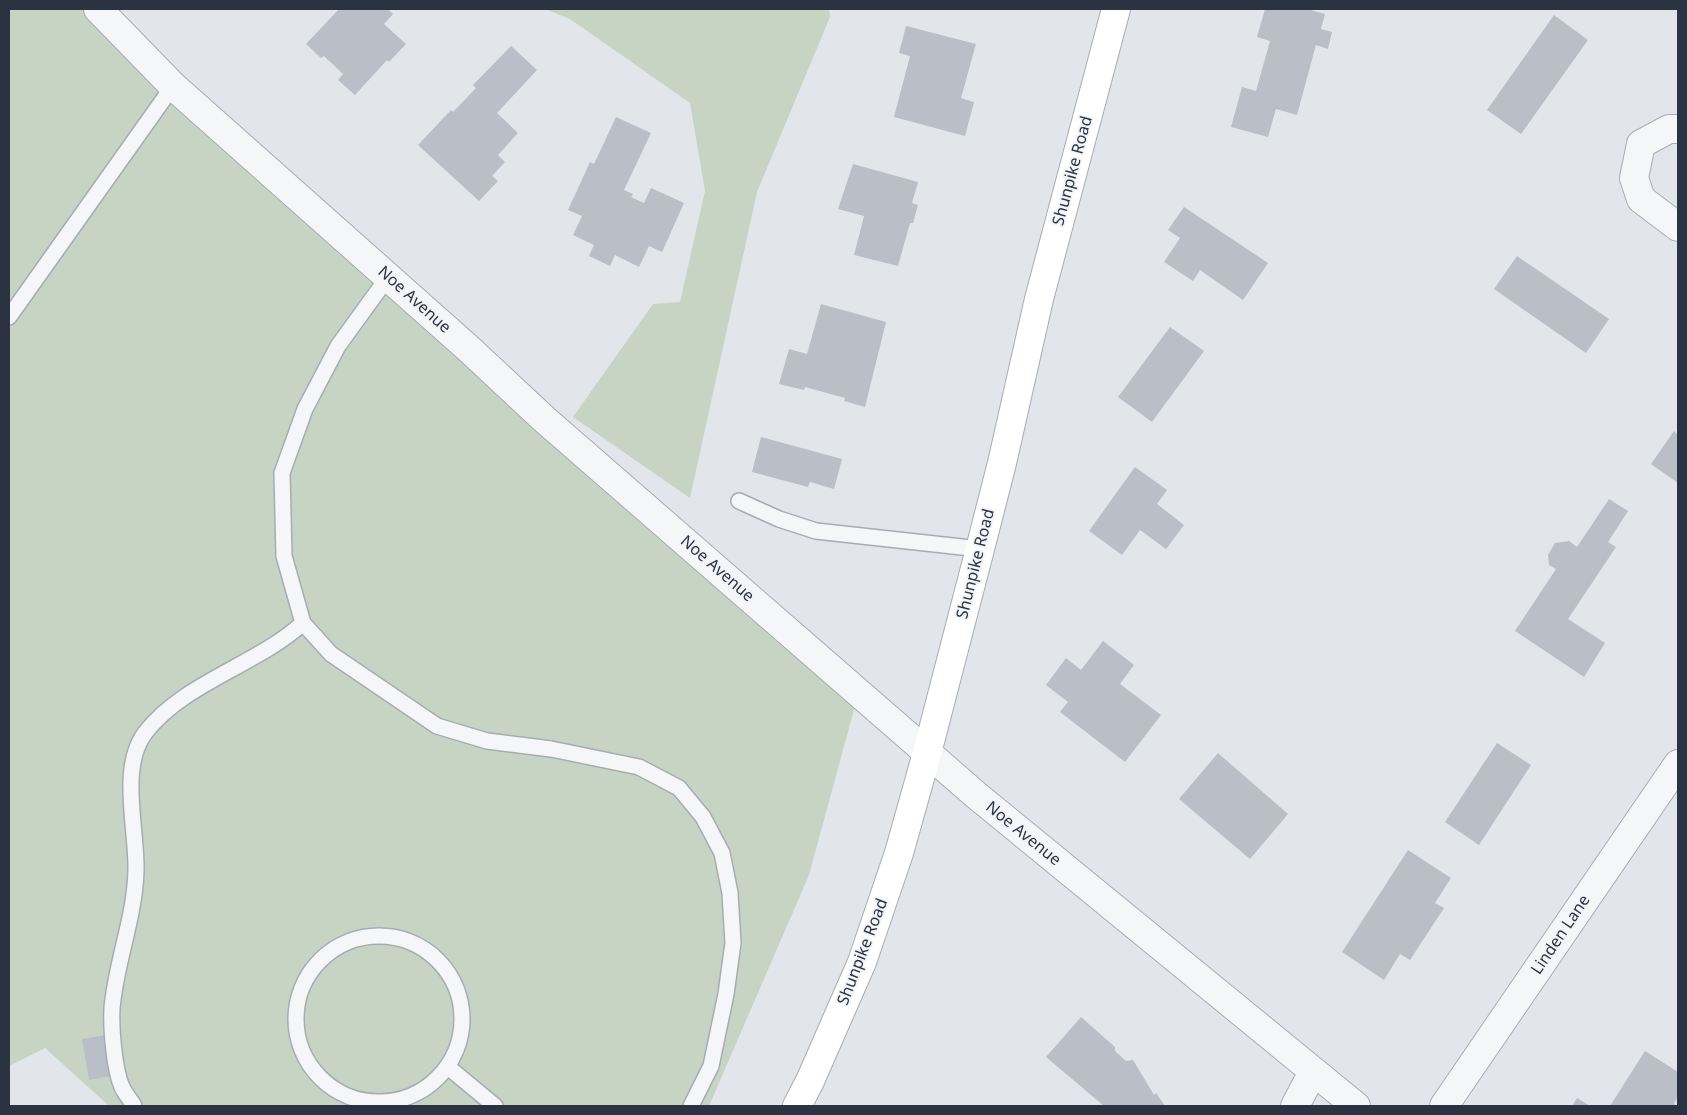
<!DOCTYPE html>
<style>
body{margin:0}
#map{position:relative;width:1687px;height:1115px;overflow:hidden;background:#e2e5ea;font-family:"Noto Sans",sans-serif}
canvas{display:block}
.frame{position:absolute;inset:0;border:10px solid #2b3242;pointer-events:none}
</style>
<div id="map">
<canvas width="1687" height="1115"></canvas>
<div class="frame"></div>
</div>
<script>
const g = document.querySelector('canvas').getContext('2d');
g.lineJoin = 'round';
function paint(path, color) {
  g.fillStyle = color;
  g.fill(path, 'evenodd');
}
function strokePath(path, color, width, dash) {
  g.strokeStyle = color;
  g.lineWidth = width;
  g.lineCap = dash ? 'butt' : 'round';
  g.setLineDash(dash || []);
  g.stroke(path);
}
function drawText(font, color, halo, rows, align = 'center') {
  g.font = font + ' "Noto Sans",sans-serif';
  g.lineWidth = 4;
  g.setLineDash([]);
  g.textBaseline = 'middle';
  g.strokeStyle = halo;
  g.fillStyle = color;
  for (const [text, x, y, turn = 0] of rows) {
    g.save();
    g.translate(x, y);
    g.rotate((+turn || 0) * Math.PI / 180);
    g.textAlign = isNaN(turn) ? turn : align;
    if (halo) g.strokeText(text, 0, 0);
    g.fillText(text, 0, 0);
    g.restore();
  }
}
paint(new Path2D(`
 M9 9H91L858 695 809 875 709 1106H109L45 1048 9 1066Z
 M545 9H829L830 17 757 192 690 498 573 417 653 304 680 302 705 191 690 103 570 19Z`), '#c7d4c4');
paint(new Path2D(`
 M339 9H388L393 14 384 24 406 44 389 62 387 60 355 95 338 80 343 74 324 56 321 58 306 44Z
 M1265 9H1307L1325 14 1321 29 1332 32 1328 49 1316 45 1297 115 1276 109 1268 137 1231 127 1242 87 1256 91 1270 41 1257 37Z
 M1554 15 1588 40 1521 134 1487 110Z
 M906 26 976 44 961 98 974 102 965 136 894 117 910 56 899 53Z
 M511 46 537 70 497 113 518 133 498 155 505 162 492 176 498 181 479 201 418 145 451 110 453 112 476 88 473 85Z
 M616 117 651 133 624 190 633 194 631 197 644 203 651 188 684 203 662 252 649 246 639 267 615 255 610 266 589 256 594 245 573 235 582 216 568 210 590 162 594 164Z
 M853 164 918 182 912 203 918 205 913 223H910L898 266 854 255 864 216 838 209Z
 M1184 207 1268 263 1243 300 1200 270 1193 281 1164 262 1180 238 1168 230Z
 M1517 256 1609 319 1586 353 1494 289Z
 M821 304 886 322 865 407 844 401 845 398 805 387 804 390 779 384 789 349 807 354Z
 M1170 327 1204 351 1152 422 1118 397Z
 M1674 431 1678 435V483L1651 464Z
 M761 437 842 459 834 489 810 482 808 487 752 472Z
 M1135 467 1167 490 1157 504 1184 525 1166 549 1140 530 1122 555 1089 531Z
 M1609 499 1628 511 1608 542 1616 547 1568 619 1605 643 1584 677 1515 631 1556 569 1549 565 1548 555 1555 543 1569 541 1577 547Z
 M1103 641 1134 665 1120 684 1161 715 1125 762 1060 712 1068 702 1046 685 1066 658 1081 670Z
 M1497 743 1531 765 1479 845 1445 822Z
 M1218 753 1288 814 1250 859 1179 799Z
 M1408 850 1451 878 1435 903 1444 908 1410 960 1400 954 1384 980 1342 952Z
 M1081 1017 1115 1047V1051L1126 1061 1133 1060 1154 1095 1156 1093 1165 1106H1104L1046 1057Z
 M106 1035 113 1076 89 1080 82 1039Z
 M1645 1051 1678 1072V1096L1674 1104 1678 1106H1610Z
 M1577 1098 1590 1106H1572Z`), '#babec7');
const service = new Path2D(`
 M388 277 338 346 305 409 282 473 284 556 303 623 331 654 437 726 487 741 551 749 639 767 679 788 703 817 722 853 730 893 733 943 726 994 711 1066 691 1106
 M9 317 173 86
 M739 501 779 519 816 531 980 549
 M296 1019a83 83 0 1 1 166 0a83 83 0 1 1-166 0Z
 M448 1067 495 1106
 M134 1106C131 1100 125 1094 122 1087 114 1069 111 1028 112 1008 116 962 135 917 136 870 137 829 119 768 145 733 183 683 257 665 303 623`);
const minor = new Path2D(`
 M98 9 173 86 469 349 544 419 976 795 1356 1106
 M1678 129H1669L1641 144 1634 178 1641 199 1678 227
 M1295 1106 1313 1072
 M1444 1106 1678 764`);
const secondary = new Path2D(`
 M797 1106 810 1081 862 962 899 853 927 753 980 549 1002 463 1039 299 1116 9`);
strokePath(service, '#a7acb4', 18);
strokePath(minor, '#a7acb4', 30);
strokePath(secondary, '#a7acb4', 30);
strokePath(service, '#f5f6f8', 15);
strokePath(minor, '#f5f6f8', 28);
strokePath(secondary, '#fff', 28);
drawText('16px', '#2b3242', '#f2f4f7', [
 ["Shunpike Road",1073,171,-75],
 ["Noe Avenue",414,300,42],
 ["Shunpike Road",976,564,-76],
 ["Noe Avenue",717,569,41],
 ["Noe Avenue",1023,834,39],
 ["Linden Lane",1561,935,-56],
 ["Shunpike Road",863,952,-69]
]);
</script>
